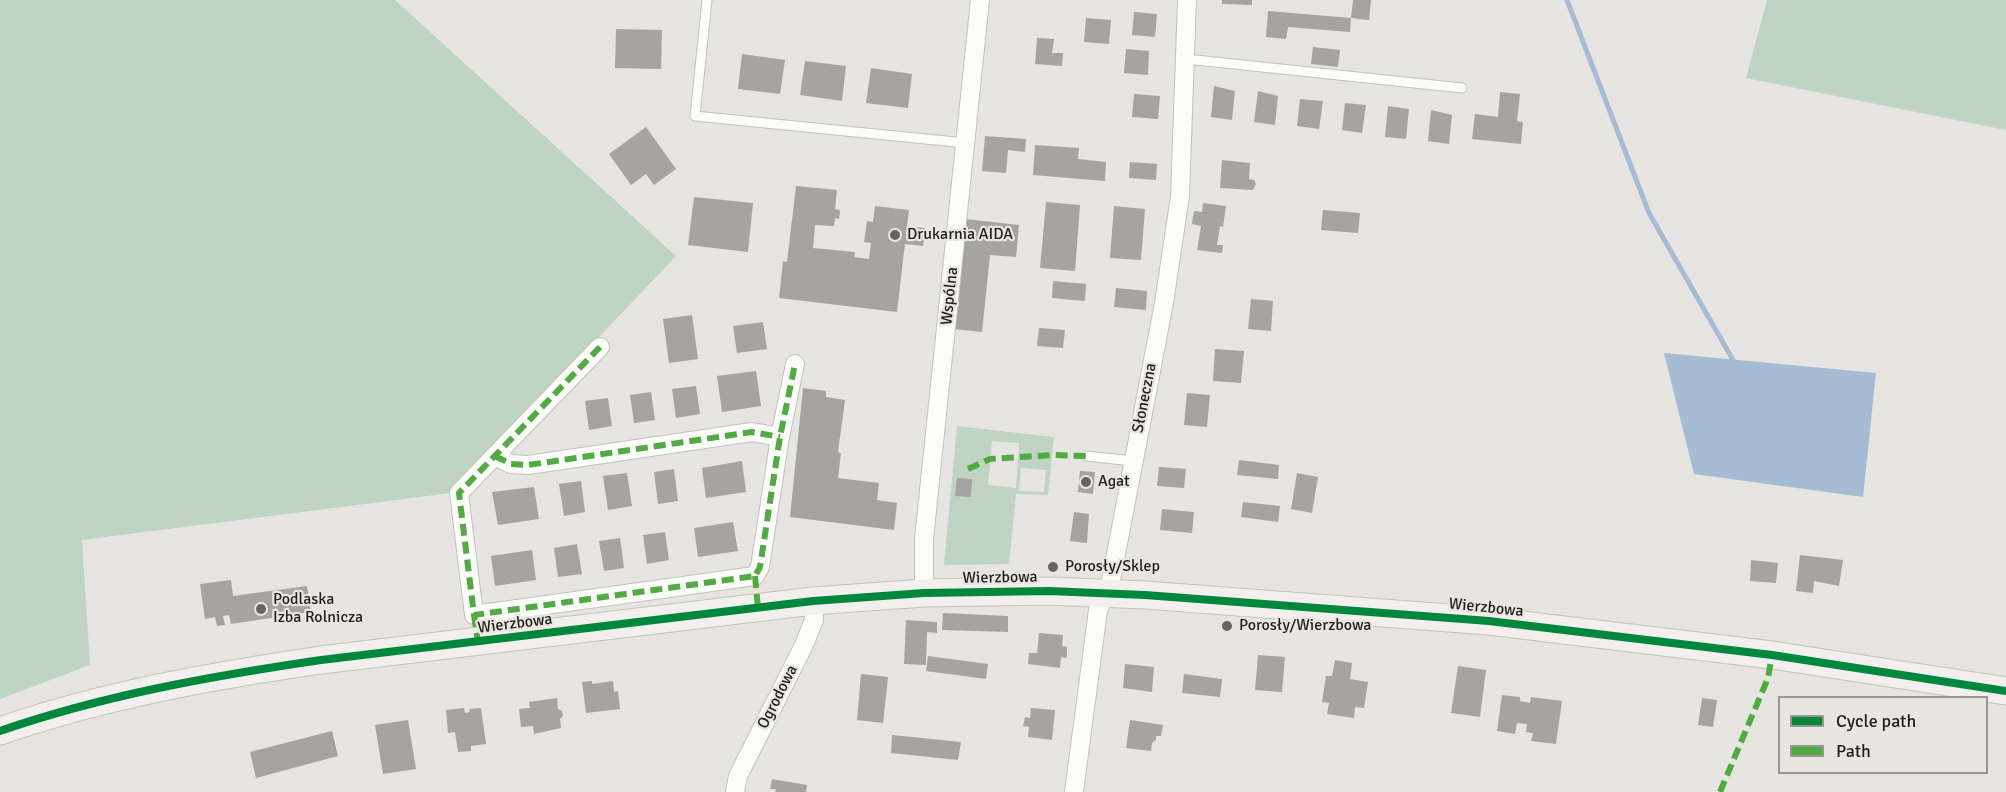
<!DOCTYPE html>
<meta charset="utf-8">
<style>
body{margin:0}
#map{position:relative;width:2006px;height:792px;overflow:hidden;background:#e6e5e1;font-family:Signika,sans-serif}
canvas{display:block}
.legend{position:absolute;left:1778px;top:696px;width:210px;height:78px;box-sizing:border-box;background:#e8e6df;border:2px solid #989691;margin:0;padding:8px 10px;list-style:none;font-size:18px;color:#201f1d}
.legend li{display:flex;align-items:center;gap:12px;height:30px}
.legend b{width:30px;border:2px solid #989691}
</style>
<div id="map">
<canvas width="2006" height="792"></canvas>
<ul class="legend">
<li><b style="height:8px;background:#00873e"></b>Cycle path</li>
<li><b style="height:8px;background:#52aa43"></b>Path</li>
</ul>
</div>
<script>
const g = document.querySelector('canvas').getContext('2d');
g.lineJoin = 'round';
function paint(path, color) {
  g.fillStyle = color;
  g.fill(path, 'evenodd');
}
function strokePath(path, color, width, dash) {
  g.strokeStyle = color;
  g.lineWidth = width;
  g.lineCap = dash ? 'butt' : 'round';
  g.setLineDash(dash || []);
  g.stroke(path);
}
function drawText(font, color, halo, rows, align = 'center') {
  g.font = font + ' Signika,sans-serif';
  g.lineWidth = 4.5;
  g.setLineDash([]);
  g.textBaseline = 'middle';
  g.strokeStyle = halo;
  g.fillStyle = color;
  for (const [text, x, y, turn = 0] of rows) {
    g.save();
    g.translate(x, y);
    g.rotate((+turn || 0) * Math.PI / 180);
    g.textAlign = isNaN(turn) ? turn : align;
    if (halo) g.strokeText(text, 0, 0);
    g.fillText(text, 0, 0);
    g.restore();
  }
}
paint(new Path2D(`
 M0 0H395L676 256 451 493 82 540 90 665 0 699Z
 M1767 0H2006V130L1746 78Z
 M957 426 1054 437 1048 495 1016 494 1009 564 944 565ZM992 441 1019 443 1016 488 988 485ZM1021 468 1046 470 1044 492 1019 491Z`), '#bfd4c2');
paint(new Path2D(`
 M1664 353 1876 373 1863 497 1694 474Z`), '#a6bcd4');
strokePath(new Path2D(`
 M1567 0 1649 213 1733 360`), '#a6bcd4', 5);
paint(new Path2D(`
 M1222 0H1252V5L1222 4Z
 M1353 0H1371L1369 20 1351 18Z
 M1268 11 1351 18 1350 32 1288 27 1286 39 1266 37Z
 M1134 12 1157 14 1155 37 1132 35Z
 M1086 18 1111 20 1109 44 1084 42Z
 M616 29 662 30 661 69 615 68Z
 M1037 38 1054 39 1052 53H1063L1062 66 1035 64Z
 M1313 47 1340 50 1338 67 1311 64Z
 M1126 49 1149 51 1148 75 1124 73Z
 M742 54 785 60 780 94 738 89Z
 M805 61 846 66 842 101 800 95Z
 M871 68 912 74 908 108 866 103Z
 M1214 86 1235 91 1232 120 1211 117Z
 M1258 91 1278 96 1275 125 1254 122Z
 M1500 92 1520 94 1517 121 1523 122 1521 144 1472 139 1475 114 1498 117Z
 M1134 94 1160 96 1158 119 1132 117Z
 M1300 99 1323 101 1319 129 1297 126Z
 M1345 103 1366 105 1362 133 1342 130Z
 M1388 106 1409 109 1406 139 1385 137Z
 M1431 110 1452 115 1449 144 1428 141Z
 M646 127 676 169 654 185 646 174 631 185 609 154Z
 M985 136 1026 139 1025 152 1008 150 1006 173 982 171Z
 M1035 145 1079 148 1078 159 1106 162 1105 181 1033 175Z
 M1222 160 1250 163 1249 179 1254 180 1256 184 1253 190 1220 188Z
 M1130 162 1157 164 1156 180 1129 178Z
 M796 186 837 190 835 209 840 210 839 219 835 218 834 226 815 225 813 248 855 252 854 257 869 259 871 243 864 242 867 221 873 222 875 206 909 210 907 226 925 228 923 246 905 244 897 312 779 298 783 261 787 262Z
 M694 197 753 203 748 252 688 245Z
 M1046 202 1080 205 1075 271 1040 268Z
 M1203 203 1226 206 1223 227 1220 226 1217 245H1223L1222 253 1197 250 1201 226 1192 224 1194 211 1202 212Z
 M1114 206 1145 209 1141 260 1110 258Z
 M1323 210 1360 213 1358 233 1321 230Z
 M965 219 1019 225 1016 257 990 255 982 332 953 329Z
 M1053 281 1086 284 1085 301 1052 298Z
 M1116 288 1147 291 1146 310 1114 307Z
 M1251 299 1273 301 1271 331 1248 329Z
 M692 315 698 359 669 363 663 319Z
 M763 322 767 349 737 353 733 326Z
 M1039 328 1065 330 1063 348 1037 346Z
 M1215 349 1244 351 1241 383 1213 381Z
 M756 371 761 406 722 412 717 376Z
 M696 386 700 414 676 418 672 389Z
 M803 388 826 391V397L845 400 838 452 841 453 838 478 879 483 877 500 897 503 894 530 790 517Z
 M651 392 655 420 634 423 630 395Z
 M1187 393 1210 395 1207 427 1184 425Z
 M608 398 612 426 589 430 585 401Z
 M1239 460 1279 465 1278 479 1237 475Z
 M742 461 746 492 706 498 702 468Z
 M1159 467 1186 469 1184 488 1157 486Z
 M674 469 678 501 658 504 654 472Z
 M1080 471 1095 472 1093 494 1078 492Z
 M627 473 632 506 608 510 603 476Z
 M1297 473 1318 477 1312 513 1291 509Z
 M957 478 972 479 971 497 955 496Z
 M581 481 585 512 564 516 559 484Z
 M534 487 539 519 498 525 492 492Z
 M1243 502 1280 506 1278 522 1241 517Z
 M1162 509 1194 512 1192 533 1160 530Z
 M1074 512 1089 514 1087 543 1070 541Z
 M733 522 738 551 698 557 694 528Z
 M665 532 669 560 647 564 643 535Z
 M620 538 624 568 604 571 599 541Z
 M577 544 582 574 558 577 554 548Z
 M532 550 536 580 495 586 491 556Z
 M1800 555 1843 560 1839 586 1814 581 1813 593 1796 591Z
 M1751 560 1778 563 1776 583 1750 581Z
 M231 580 233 596 307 586 311 612 231 624 229 615 223 616 225 625 217 626 215 617 205 619 200 584Z
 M943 613 1008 616V632L942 630Z
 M906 620 937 622V633L927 632 926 665 904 664Z
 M1039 633 1063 635 1062 646 1067 647V656L1066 658 1061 657 1060 668 1028 664 1029 653H1037Z
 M1258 655 1285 657 1282 692 1255 690Z
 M928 656 988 664 986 679 926 671Z
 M1335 660 1352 663 1350 679 1368 682 1364 708 1355 707 1354 718 1327 714 1329 703 1322 702 1326 676H1332Z
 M1125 664 1154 667 1152 692 1123 688Z
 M1458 666 1486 670 1480 717 1451 713Z
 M861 674 888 677 883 723 857 720Z
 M1184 674 1222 679 1220 697 1182 693Z
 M592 681V684L613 681 614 692 618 691 620 709 586 713 582 682Z
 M1502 695 1520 697V701L1530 703 1531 697 1562 701 1556 744 1531 741 1533 733 1526 732 1527 724 1517 723 1515 734 1497 731Z
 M557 698 558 709 562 711 563 716 560 719 561 728 534 734 533 726 521 727 519 709 530 708 529 702Z
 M1702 698 1717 700 1713 727 1698 725Z
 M464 708 465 713 470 712 469 709 481 708 486 744 471 746V751L458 752 455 732 448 733 446 710Z
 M1031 708 1055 710 1052 740 1028 737 1029 727 1023 726 1025 717 1030 718Z
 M408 720 416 769 383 774 375 725Z
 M1130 720 1163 725 1161 736H1156V740L1152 743 1151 751 1126 748Z
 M332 731 338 756 256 778 250 752Z
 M892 735 961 742 958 760 891 753Z
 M772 779 807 785 806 792H775L776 789H770Z`), '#a5a4a1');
const lane = new Path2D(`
 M707 0 695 116 966 143
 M1186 59 1462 88
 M1086 456 1133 461`);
const street = new Path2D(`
 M600 347 459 493 474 615 755 576 760 567 780 437 795 364
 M495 456 511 464 528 465 752 432 780 437
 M924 593V539L980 0
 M735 792 738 776 804 645 814 620 813 601
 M1074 792 1098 610 1111 580 1164 303 1180 196 1187 0`);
const secondary = new Path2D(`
 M0 731C104 695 212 676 321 660L813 601 924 593 1049 591 1145 595 1489 621 1772 655 2006 691`);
strokePath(lane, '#c3c2bf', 11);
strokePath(street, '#c3c2bf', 20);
strokePath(secondary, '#c3c2bf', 29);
strokePath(lane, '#fbfbfa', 9);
strokePath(street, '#fbfbfa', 18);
strokePath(secondary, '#f3efec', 27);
strokePath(new Path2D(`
 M600 347 459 493 474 615 755 576 760 567 780 437 795 364
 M495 456 511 464 528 465 752 432 780 437
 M968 469 990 459 1052 455 1086 456
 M755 576 758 608
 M474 615 478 642
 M1720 792 1768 678 1772 655`), '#52aa43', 6, [12, 6]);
strokePath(new Path2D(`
 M0 731C104 695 212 676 321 660L813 601 924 593 1049 591 1145 595 1489 621 1772 655 2006 691`), '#00873e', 8);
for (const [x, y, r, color] of [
 [895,235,6,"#656462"],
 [1086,482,6,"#656462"],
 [1053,567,6,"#656462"],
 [261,609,6,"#656462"],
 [1227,626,6,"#656462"]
]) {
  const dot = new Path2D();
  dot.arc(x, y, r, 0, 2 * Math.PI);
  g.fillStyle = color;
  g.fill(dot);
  strokePath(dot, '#e8e6df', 2);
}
drawText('16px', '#201f1d', '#e8e6df', [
 ["Drukarnia AIDA",907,235],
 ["Agat",1098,482],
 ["Porosły/Sklep",1065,567],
 ["Podlaska",273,600],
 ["Izba Rolnicza",273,618],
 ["Porosły/Wierzbowa",1239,626]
], 'left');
drawText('16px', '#201f1d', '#e8e6df', [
 ["Wspólna",950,296,-84],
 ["Słoneczna",1145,398,-79],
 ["Wierzbowa",1000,578,-1],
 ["Wierzbowa",1486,608,6],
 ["Wierzbowa",515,624,-7],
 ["Ogrodowa",778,697,-63]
]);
</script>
